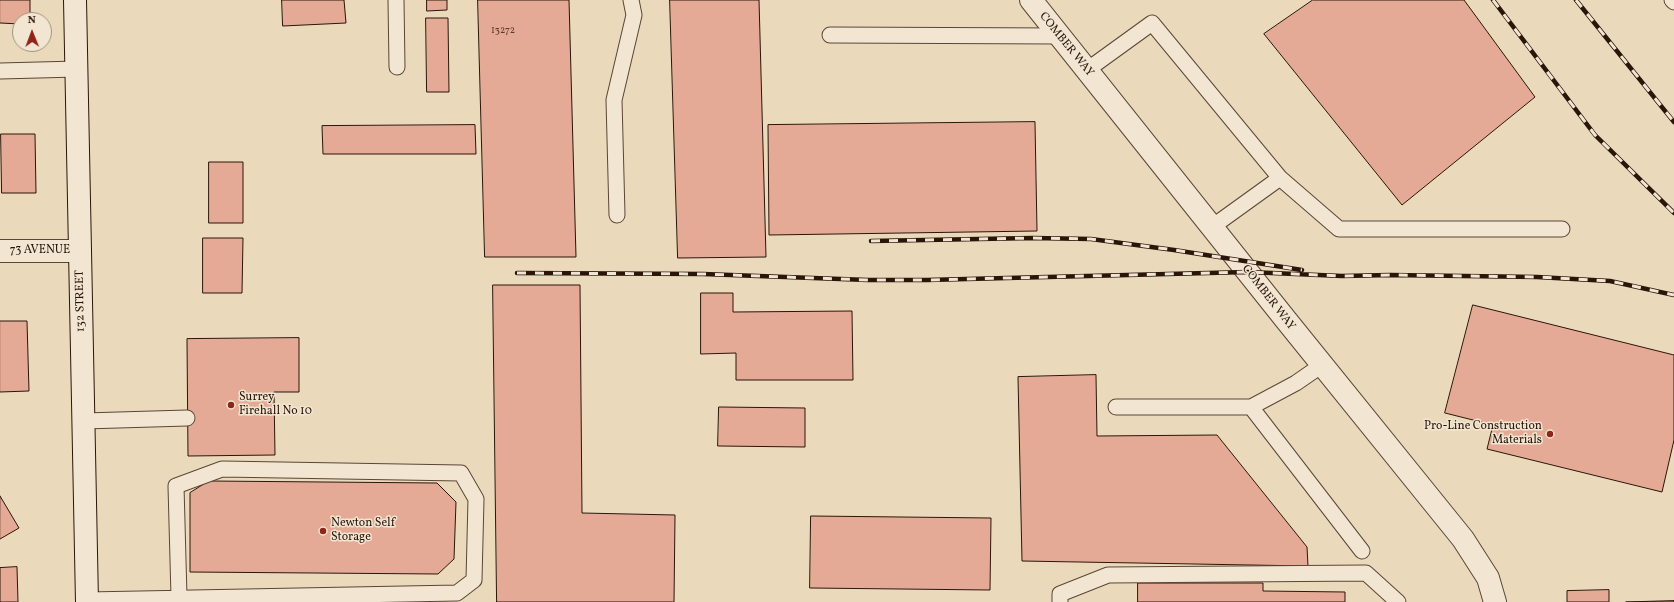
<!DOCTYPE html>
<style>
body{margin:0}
#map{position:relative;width:1674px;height:602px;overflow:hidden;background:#ebd9bb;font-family:Vollkorn,serif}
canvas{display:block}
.north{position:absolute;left:12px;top:12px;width:40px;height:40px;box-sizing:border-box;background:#f2e6d3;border:1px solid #a29282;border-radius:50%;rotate:359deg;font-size:11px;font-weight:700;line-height:16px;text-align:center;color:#2a1509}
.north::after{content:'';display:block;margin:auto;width:14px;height:18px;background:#8f2418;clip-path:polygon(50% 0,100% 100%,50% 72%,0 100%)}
</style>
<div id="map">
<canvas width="1674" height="602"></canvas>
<div class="north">N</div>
</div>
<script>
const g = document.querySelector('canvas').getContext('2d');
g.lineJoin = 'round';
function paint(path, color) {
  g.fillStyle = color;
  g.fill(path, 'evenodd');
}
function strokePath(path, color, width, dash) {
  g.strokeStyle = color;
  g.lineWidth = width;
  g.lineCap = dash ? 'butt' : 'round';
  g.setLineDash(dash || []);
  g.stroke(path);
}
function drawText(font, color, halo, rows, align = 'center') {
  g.font = font + ' Vollkorn,serif';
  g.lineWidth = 3;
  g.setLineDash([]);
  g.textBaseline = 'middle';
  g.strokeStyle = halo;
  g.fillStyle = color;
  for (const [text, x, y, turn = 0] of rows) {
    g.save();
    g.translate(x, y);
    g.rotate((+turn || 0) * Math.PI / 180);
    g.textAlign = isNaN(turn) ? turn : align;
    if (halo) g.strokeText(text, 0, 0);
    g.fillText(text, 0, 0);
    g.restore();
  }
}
const building = new Path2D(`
 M0 0H30V20H20V24L0 23Z
 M282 0H344L346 23 283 26Z
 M427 0H447V10L427 11Z
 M478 0H569L576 257H485Z
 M670 0H759L766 257 678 258Z
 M1313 0H1464L1535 97 1402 205 1264 34Z
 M426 18H448L449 92H427Z
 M1035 122 1037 231 769 235 768 125Z
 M475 125 476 154H323L322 126Z
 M1 134H35L36 193H2Z
 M209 162H243V223H209Z
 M203 238H243L242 293H203Z
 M493 285H580L582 513 675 515 674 602H497Z
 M701 293H733V312L852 311 853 380H736V353L701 354Z
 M1473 305 1674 355V440L1662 492 1487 449 1493 425 1445 413Z
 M0 321H27L29 391 0 392Z
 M299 338V392H274L275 455 188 456 187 339Z
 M1096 375 1097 436 1217 435 1307 547 1308 566 1022 561 1018 377Z
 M719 407 805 408V447L718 446Z
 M209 481 437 483 456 502 454 559 438 574 190 572V493Z
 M0 496 19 528 0 539Z
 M811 516 991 518 990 590 810 588Z
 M17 567 18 602H0V568Z
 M1138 583H1263V591L1345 592V602H1138Z
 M1609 590V602H1567V591Z
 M1674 601V602H1626Z`);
paint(building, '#e5aa95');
strokePath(building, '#2a1509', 1);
const lane = new Path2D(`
 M396 0 397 67
 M1672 0 1674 2
 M830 35 1059 36
 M1087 70 1152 23 1280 178
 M0 71 77 69
 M617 215 614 100 634 15 631 0
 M1212 227 1280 178 1339 229H1562
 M1322 365 1296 383 1251 407 1362 551
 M1116 407H1251
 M84 421 187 418
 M87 600 457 593 474 580 476 499 461 473 222 469 176 486 179 597 183 602
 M1060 602V594L1108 575 1366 573 1398 602`);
const street = new Path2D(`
 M1031 0 1286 320 1463 539 1488 578 1495 602
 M0 251H80`);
const secondary = new Path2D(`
 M75 0 87 602`);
strokePath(lane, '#5a4636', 17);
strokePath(street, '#5a4636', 24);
strokePath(secondary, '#2a1509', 24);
strokePath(lane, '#f2e6d3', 15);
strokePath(street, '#f2e6d3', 22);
strokePath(secondary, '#f2e6d3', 22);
const rail = new Path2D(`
 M1493 0 1595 135 1674 213
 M1576 0 1674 122
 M871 241 1033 238 1091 239 1174 250 1302 270
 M517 273 703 274 868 280H927L1248 272 1342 276 1390 275 1537 277 1610 281 1674 295`);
strokePath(rail, '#2a1509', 4.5);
strokePath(rail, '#f2e6d3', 3, [9]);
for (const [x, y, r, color] of [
 [231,405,4,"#8f2418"],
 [1550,434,4,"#8f2418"],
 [323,531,4,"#8f2418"]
]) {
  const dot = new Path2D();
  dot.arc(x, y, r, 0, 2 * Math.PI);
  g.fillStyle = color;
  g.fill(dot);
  strokePath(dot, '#f2e6d3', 1.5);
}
drawText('10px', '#593a2c', null, [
 ["13272",503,31]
]);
drawText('12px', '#2a1509', '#f2e6d3', [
 ["COMBER WAY",1066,45,51],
 ["73 AVENUE",40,251],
 ["COMBER WAY",1268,298,52],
 ["132 STREET",81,301,-91]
]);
drawText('12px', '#2a1509', '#f2e6d3', [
 ["Surrey",239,398],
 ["Firehall No 10",239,412],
 ["Pro-Line Construction",1542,427,"right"],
 ["Materials",1542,441,"right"],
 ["Newton Self",331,524],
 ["Storage",331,538]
], 'left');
</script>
